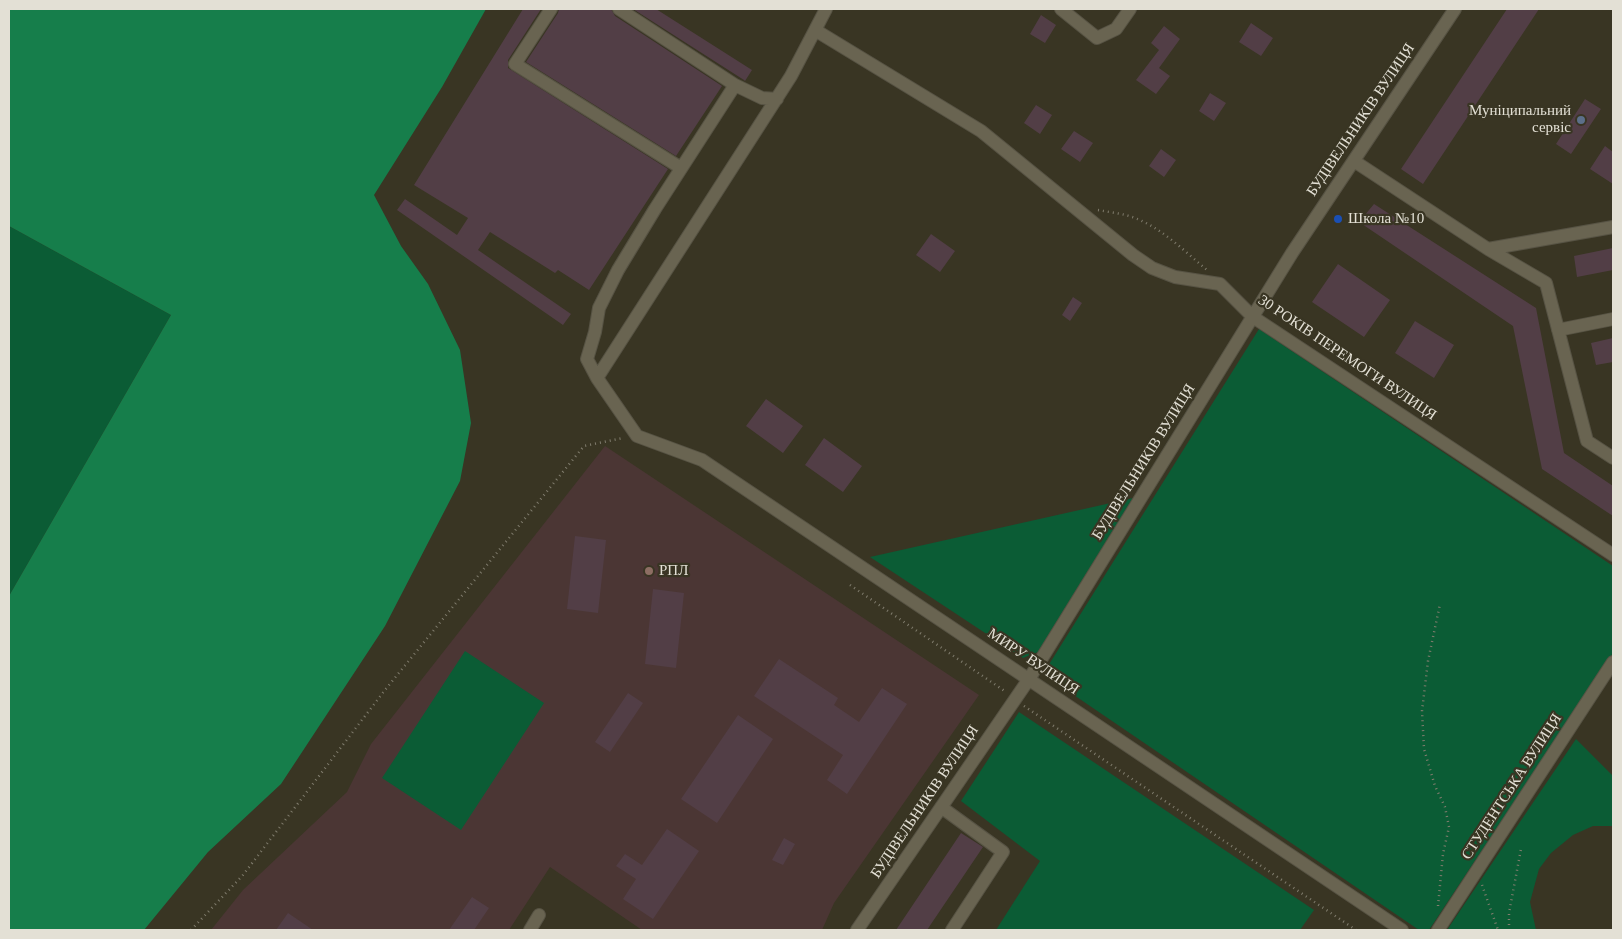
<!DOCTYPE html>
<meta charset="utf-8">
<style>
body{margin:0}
#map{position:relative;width:1622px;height:939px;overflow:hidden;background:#393523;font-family:Georgia,serif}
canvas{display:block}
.frame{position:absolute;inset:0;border:10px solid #e3e0d5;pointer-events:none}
</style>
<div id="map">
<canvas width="1622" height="939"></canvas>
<div class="frame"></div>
</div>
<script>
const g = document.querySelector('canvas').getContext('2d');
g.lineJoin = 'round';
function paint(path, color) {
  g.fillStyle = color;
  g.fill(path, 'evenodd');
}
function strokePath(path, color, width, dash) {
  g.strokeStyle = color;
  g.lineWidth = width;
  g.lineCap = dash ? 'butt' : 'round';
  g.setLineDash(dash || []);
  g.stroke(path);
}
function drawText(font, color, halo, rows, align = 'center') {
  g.font = font + ' Georgia,serif';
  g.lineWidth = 4.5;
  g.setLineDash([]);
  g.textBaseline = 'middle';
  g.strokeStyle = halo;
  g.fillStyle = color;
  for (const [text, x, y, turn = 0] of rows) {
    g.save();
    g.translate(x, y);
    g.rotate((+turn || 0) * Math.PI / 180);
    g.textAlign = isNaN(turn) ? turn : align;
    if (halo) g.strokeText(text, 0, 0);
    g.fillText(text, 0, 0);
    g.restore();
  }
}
paint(new Path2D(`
 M605 446 979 695 834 903 822 930H642L550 867 509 930H211L243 890 347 792 371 744Z`), '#4b3634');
paint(new Path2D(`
 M9 226 171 315 9 596Z
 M1259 329 1613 566V653L1429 930H1419L1043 674Z
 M1133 498 1038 652 1023 658 870 557Z
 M465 651 544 703 461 830 382 778Z
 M1019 712 1314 910 1300 930H996L1040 861 961 801Z
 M1576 739 1613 776V826H1593L1573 835 1551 853 1539 869 1530 902 1536 930H1447Z`), '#0b5c35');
paint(new Path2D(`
 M9 9H486L442 87 374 195 401 246 428 284 460 350 471 423 460 481 385 626 281 784 208 852 144 930H9V596L171 315 9 226Z`), '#167e4b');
paint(new Path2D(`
 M523 9H541L508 60V68L668 169 589 290 558 270 555 273 490 232 478 250 571 314 563 325 397 210 405 199 457 235 468 218 414 185Z
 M559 9H611L615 16 722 86 676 156 526 62 558 13Z
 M633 9H656L752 70 745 81 744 80Z
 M1507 9H1539L1423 184 1401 169Z
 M1041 15 1056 25 1045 43 1030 34Z
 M1251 23 1273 38 1261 56 1239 42Z
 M1164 26 1180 39 1159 68 1170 76 1156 94 1136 80 1159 50 1151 43Z
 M1210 93 1226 103 1214 121 1199 111Z
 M1585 99 1601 109 1571 154 1556 144Z
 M1036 105 1052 115 1040 134 1024 123Z
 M1074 131 1093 143 1080 162 1061 149Z
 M1605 146 1613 152V184L1590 169Z
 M1161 149 1176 160 1164 177 1149 166Z
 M1374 204 1536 308 1564 453 1613 486V516L1542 469 1513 326 1359 222Z
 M931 234 955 251 940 272 916 255Z
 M1613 248V270L1577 277 1574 256Z
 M1338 264 1390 300 1364 337 1312 302Z
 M1073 297 1082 303 1070 321 1062 315Z
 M1415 321 1454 345 1434 378 1395 353Z
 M1613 338V362L1596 365 1591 343Z
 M766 399 803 426 783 453 746 426Z
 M824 438 862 466 843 492 805 465Z
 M575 536 606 540 598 613 567 609Z
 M653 589 684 593 676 668 645 664Z
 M779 659 838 698 834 705 859 722 882 688 907 704 847 794 827 780 843 755 754 696Z
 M628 693 643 703 610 752 595 742Z
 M738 715 773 739 717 823 681 799Z
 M667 829 699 851 653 919 623 899 636 879 616 866 625 854 642 865Z
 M961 833 983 847 927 930H896Z
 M784 838 795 844 783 865 772 860Z
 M472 897 489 908 474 930H449Z
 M288 913 313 930H276Z`), '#523e46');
const minor = new Path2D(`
 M551 9 515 64 681 168
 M826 9 791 76 597 378 637 436 702 460 1402 930
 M1061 9 1097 38 1116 29 1130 9
 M815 30 981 131 1133 255 1152 268 1175 277 1220 284 1253 317 1613 555
 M735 85 762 98 777 99
 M1354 161 1488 249 1613 227
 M1488 249 1546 283 1587 441 1613 458
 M1558 330 1613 319
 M597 378 587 359 595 332 599 308 618 270 655 209 735 85 619 9
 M941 807 1003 852 952 930
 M530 930 539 915
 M857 930 1029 679 1292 253 1455 9
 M1438 930 1613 662`);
strokePath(minor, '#575344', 14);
strokePath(new Path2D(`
 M1098 210C1108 212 1119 213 1129 216 1159 225 1183 250 1207 270
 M850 585 1006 692
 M1024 706 1356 930
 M1482 885 1498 930
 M1438 906 1443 854 1449 827 1445 807 1435 786 1424 749 1422 711 1428 661 1440 604
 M191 930 243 875 385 690 584 446 623 438
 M1509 930V913L1521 849`), '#817d6e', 2.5, [1, 4]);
strokePath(minor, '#696451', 12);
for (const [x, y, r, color] of [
 [1581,120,5,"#5c6f8a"],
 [1338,219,5,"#1a4fb4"],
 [649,571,5,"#8d6e63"]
]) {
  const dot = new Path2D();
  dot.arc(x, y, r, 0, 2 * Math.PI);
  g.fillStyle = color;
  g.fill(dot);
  strokePath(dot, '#393523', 2);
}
drawText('15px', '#e3e0d5', '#393523', [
 ["Муніципальний",1571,111,"right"],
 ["сервіс",1571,128,"right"],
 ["Школа №10",1348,219],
 ["РПЛ",659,571]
], 'left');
drawText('15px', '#e3e0d5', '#393523', [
 ["БУДІВЕЛЬНИКІВ ВУЛИЦЯ",1361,120,-56],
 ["30 РОКІВ ПЕРЕМОГИ ВУЛИЦЯ",1347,358,34],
 ["БУДІВЕЛЬНИКІВ ВУЛИЦЯ",1144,462,-58],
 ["МИРУ ВУЛИЦЯ",1033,662,34],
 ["СТУДЕНТСЬКА ВУЛИЦЯ",1512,787,-57],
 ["БУДІВЕЛЬНИКІВ ВУЛИЦЯ",925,802,-56]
]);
</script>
